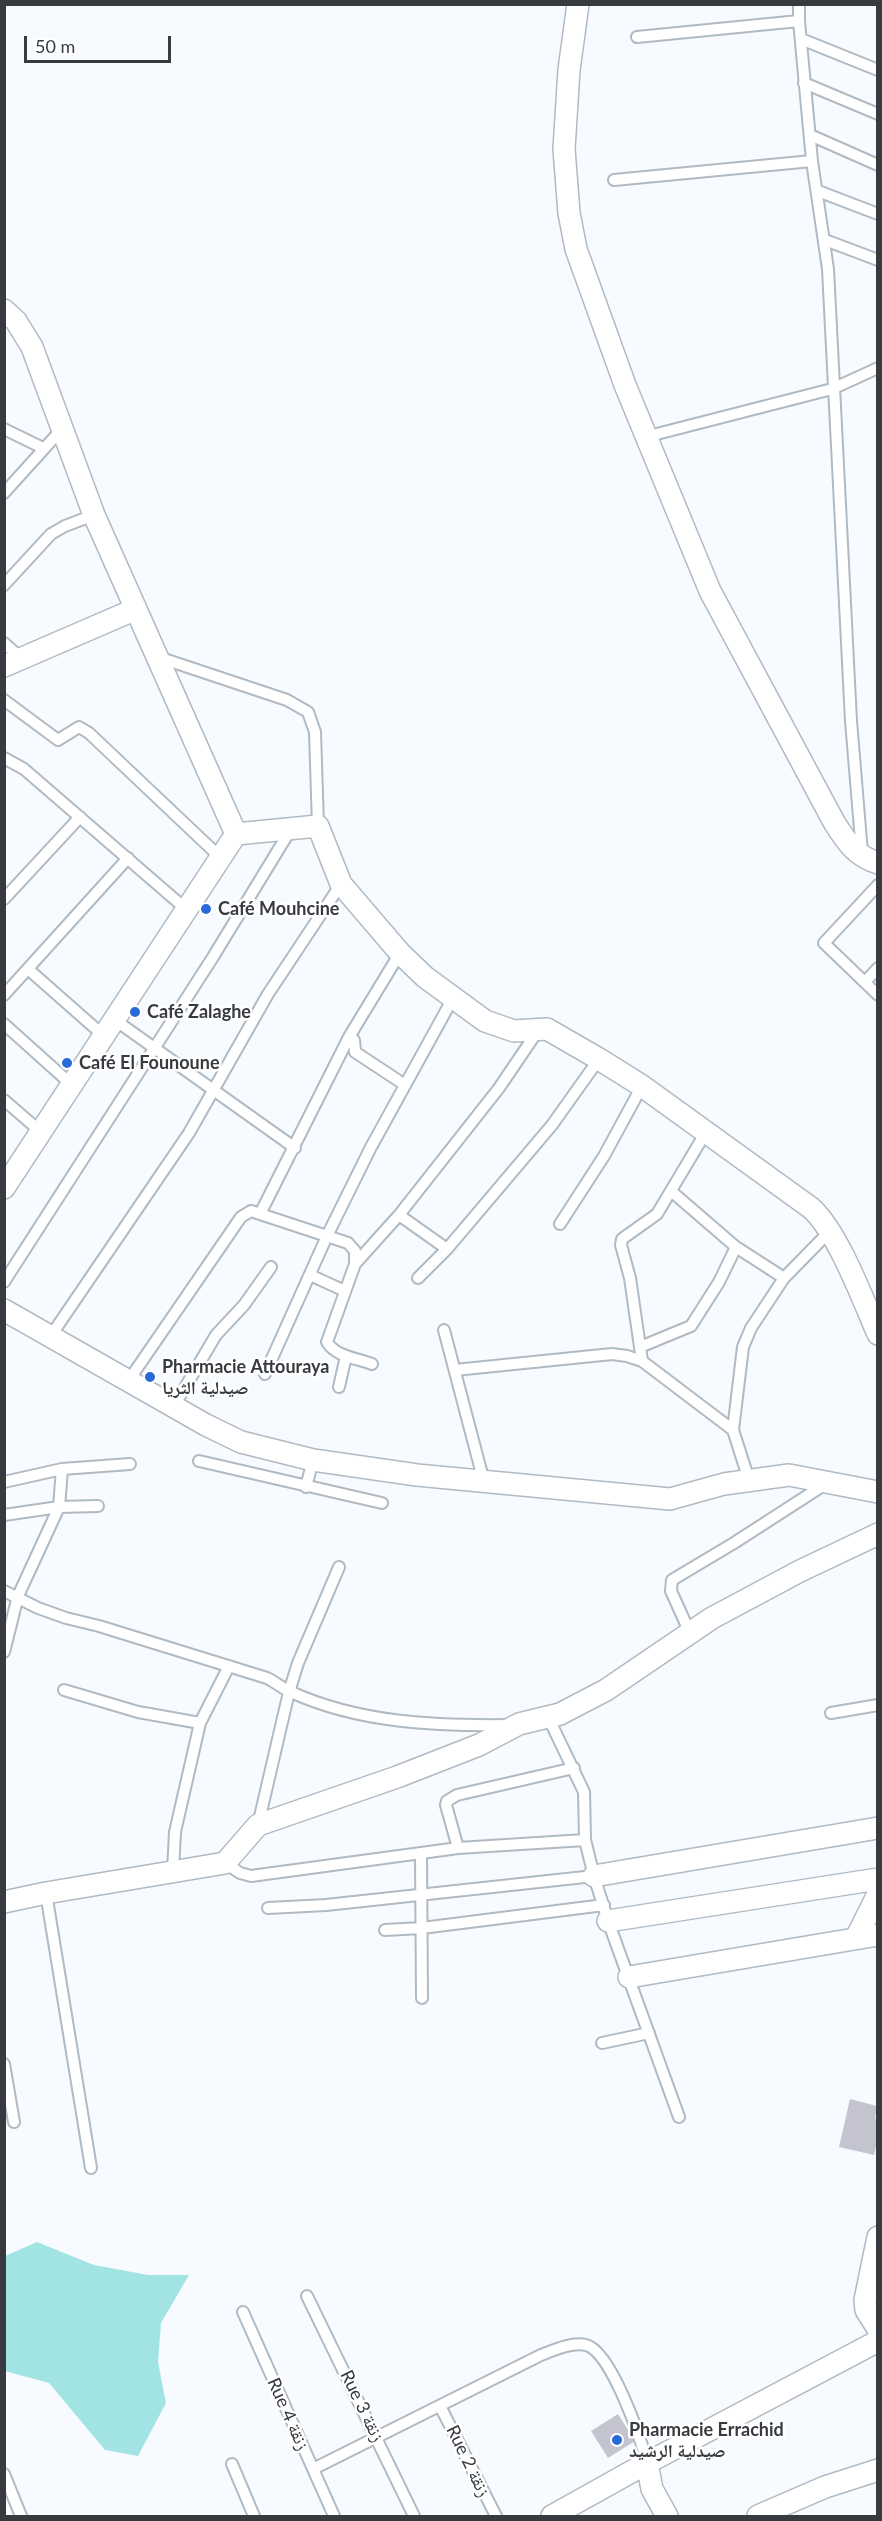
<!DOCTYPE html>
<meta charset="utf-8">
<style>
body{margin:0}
#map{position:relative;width:882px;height:2521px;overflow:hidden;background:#f7fbff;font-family:Lato,sans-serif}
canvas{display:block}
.frame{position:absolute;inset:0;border:6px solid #373b3f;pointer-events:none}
.scale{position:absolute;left:24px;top:36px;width:147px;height:27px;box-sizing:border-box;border:3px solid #373b3f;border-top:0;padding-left:8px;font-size:18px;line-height:21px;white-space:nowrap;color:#373b3f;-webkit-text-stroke:4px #fff;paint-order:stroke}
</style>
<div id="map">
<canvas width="882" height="2521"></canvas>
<div class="frame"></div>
<div class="scale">50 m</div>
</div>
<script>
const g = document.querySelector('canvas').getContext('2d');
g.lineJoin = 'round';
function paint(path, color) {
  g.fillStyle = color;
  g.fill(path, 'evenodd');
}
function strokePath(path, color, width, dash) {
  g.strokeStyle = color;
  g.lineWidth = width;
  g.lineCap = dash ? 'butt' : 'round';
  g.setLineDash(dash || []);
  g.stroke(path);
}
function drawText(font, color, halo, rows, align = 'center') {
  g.font = font + ' Lato,"Noto Naskh Arabic",sans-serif';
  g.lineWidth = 5;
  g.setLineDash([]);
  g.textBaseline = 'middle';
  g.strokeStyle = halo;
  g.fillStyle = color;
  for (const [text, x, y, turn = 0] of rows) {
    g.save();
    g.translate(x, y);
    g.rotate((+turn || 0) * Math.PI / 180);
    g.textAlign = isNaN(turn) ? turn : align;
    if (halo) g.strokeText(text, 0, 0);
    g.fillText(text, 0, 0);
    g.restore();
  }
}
paint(new Path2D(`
 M37 2242 94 2265 148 2275H189L161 2323 158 2362 166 2403 138 2456 105 2450 49 2383 5 2371V2256Z`), '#a2e4e4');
paint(new Path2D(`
 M850 2099 877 2106 875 2119H878V2138L874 2155 839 2147Z
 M618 2414 635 2441 608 2458 591 2431Z`), '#c4c4d0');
const lane = new Path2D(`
 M799 4V21L812 161 828 269 851 721 862 853
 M637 37 799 21
 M801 39 878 70
 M804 83 878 114
 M810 135 878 165
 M614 180 812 161
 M818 191 878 214
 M825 240 878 260
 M4 429 43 448
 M645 437 832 389 878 368
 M4 493 61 430
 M4 585 51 534 65 526 94 515
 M4 643 21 658
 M158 657 287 700 308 712 315 732 318 826
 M4 700 58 740 79 727 89 733 221 858
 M4 758 24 769 187 910
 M878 885 824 943 878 995
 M4 899 80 817
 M28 969 104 1036
 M865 982 878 968
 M4 995 128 858
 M115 1020 295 1148
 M4 1024 72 1085
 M539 1029 499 1088 399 1215 447 1249 552 1125 599 1059
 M349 1037 354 1040 355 1052 405 1085
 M4 1100 41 1132
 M671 1191 736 1247 784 1278
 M260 1214 349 1037 400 953
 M560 1224 604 1156 642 1086
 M355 1264 399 1215
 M310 1275 345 1291
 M418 1278 447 1249
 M4 1282 213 957 291 829
 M444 1330 484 1482
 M50 1337 189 1133 268 994 341 884
 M640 1347 691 1326 719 1282 736 1247
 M642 1361 630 1278 621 1245 622 1239 657 1214 706 1132
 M455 1370 612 1354 627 1356 642 1361 733 1430 749 1480
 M265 1374 327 1236 371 1147 453 998
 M129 1380 241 1217 251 1211 348 1243 355 1251V1264L327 1342C336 1357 357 1358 372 1364
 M339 1387 346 1356
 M174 1406 216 1335 244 1305 271 1267
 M733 1430 743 1347 751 1328 784 1278 829 1232
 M199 1461 382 1503
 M4 1482 62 1469 130 1464
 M306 1487 313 1460
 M4 1515 59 1507 98 1506
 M4 1591 38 1608 66 1618 99 1626 267 1678C275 1682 282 1688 291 1692 359 1723 435 1726 509 1725
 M690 1633 671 1591 672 1580 734 1543 827 1483
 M4 1652 18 1596 59 1507 62 1469
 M64 1690 138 1712 200 1723
 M831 1713 878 1705
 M548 1717 584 1792 585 1840 594 1876 608 1921 679 2117
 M258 1825 289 1692 298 1663 339 1567
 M458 1848 446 1805 447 1801 457 1795 574 1768
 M421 1853 422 1998
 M225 1863 240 1873 251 1876 458 1848 585 1840
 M173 1871 175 1832 200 1723 229 1666
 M46 1893 91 2168
 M268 1908 326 1905 594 1876
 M385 1930 422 1928 604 1905
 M602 2043 649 2033
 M4 2064 14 2122
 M307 2296 414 2516
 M243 2312 334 2516
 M440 2406 496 2516
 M232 2464 254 2516
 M313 2469 541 2355C554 2350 571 2342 586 2345 611 2351 641 2439 647 2463
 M4 2474 21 2516`);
const street = new Path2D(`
 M578 4 569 70 564 149 569 213 576 249 625 385 710 591 834 822C846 841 855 856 878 863
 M4 310 16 321 32 347 94 515 236 834 4 1188
 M4 666 136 609
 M236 834 318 826 341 884 400 953 425 977 485 1021 514 1031 547 1029 599 1059 642 1086 811 1208C838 1232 863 1300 878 1334
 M4 1310 206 1425 241 1442 313 1460 417 1475 670 1499 724 1484 789 1475 878 1492
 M594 1876 878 1828
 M4 1902 46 1893 225 1863 258 1825 397 1777 479 1745 519 1724 560 1714 606 1690 712 1618 800 1571 878 1534
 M608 1921 878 1879
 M856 1938 878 1894
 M629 1977 878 1935
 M878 2237 865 2300 866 2310 878 2329
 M647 2463 652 2489 667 2516
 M552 2516 647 2463 878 2341
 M758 2516 825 2487 878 2470`);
strokePath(lane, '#b0bac3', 14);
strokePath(street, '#b0bac3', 24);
strokePath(lane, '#fff', 10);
strokePath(street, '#fff', 21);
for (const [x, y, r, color] of [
 [206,909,6,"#286bd8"],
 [135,1012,6,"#286bd8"],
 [67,1063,6,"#286bd8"],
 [150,1377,6,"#286bd8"],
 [617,2440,6,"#286bd8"]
]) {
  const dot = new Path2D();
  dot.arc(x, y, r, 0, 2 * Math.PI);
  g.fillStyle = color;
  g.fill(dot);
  strokePath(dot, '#fff', 2);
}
drawText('bold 18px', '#373b3f', '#fff', [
 ["Café Mouhcine",218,909],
 ["Café Zalaghe",147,1012],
 ["Café El Founoune",79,1063],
 ["Pharmacie Attouraya",162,1367],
 ["صيدلية الثريا",162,1388],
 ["Pharmacie Errachid",629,2430],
 ["صيدلية الرشيد",629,2451]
], 'left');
drawText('18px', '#373b3f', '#fff', [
 ["Rue 3 زنقة",362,2406,64],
 ["Rue 4 زنقة",288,2414,66],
 ["Rue 2 زنقة",468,2461,64]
]);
</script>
